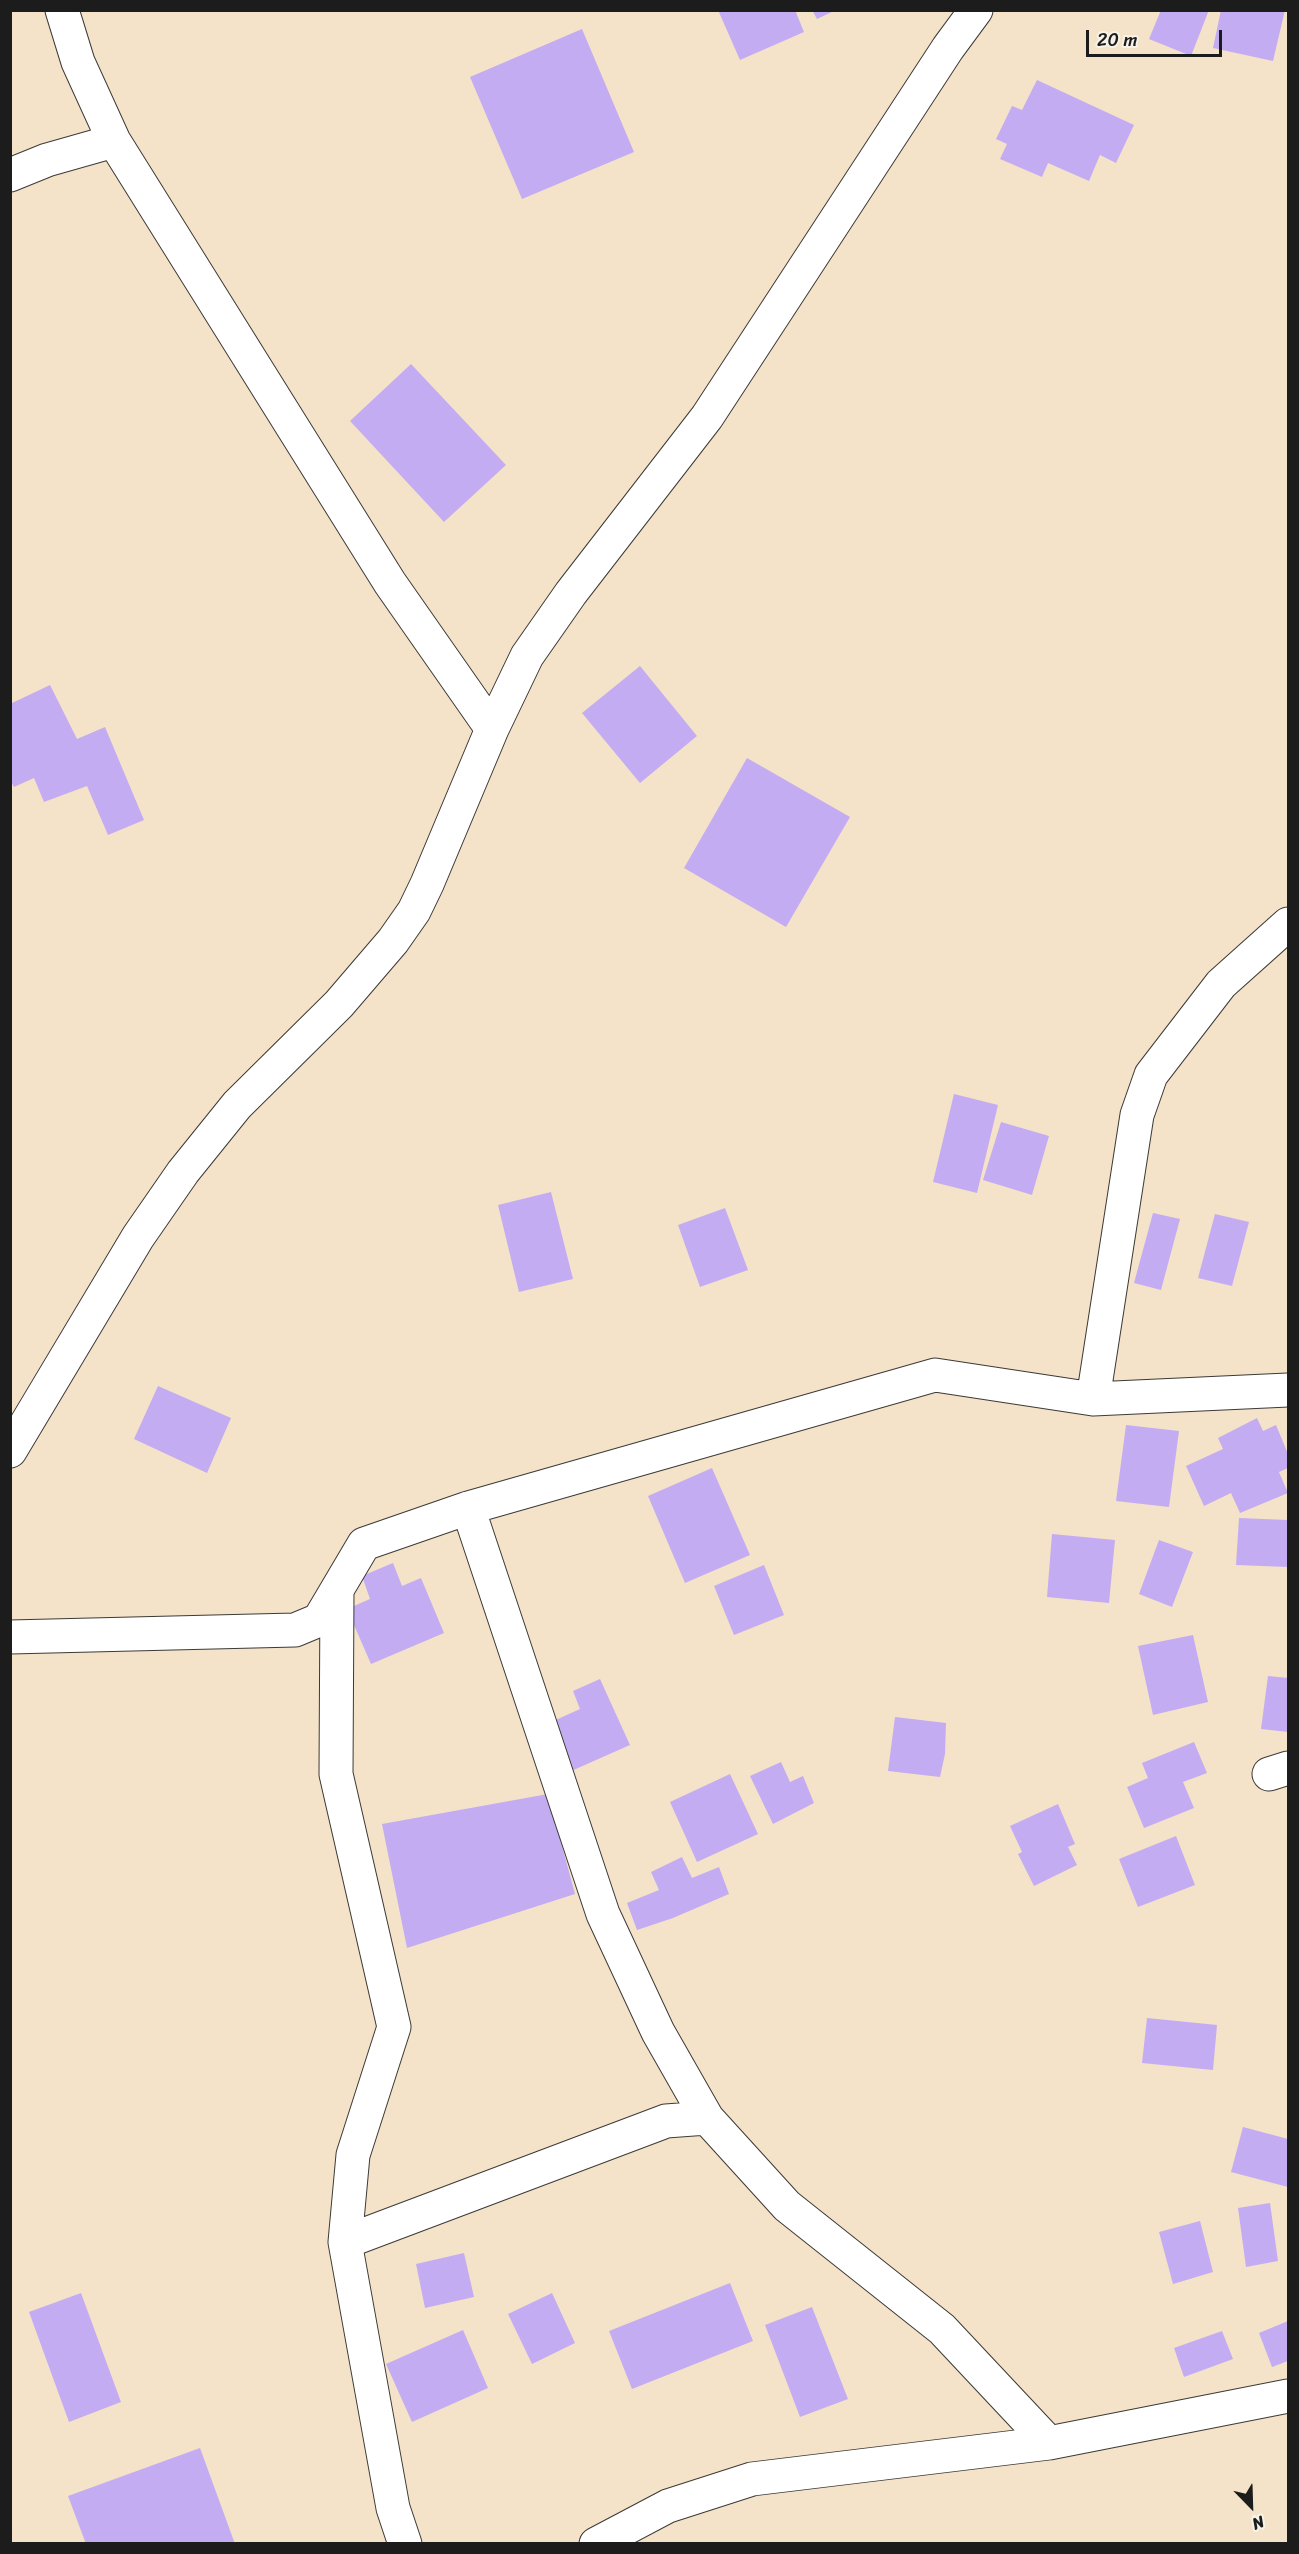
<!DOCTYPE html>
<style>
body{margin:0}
#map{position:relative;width:1299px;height:2554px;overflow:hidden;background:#f4e2c9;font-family:Sriracha,sans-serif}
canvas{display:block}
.frame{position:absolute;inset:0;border:12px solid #1c1c1c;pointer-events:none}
.north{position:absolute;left:1221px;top:2476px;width:60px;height:60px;-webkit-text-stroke:4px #f7f3e8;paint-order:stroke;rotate:157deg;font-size:16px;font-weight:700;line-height:24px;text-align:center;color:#1c1c1c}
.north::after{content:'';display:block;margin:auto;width:21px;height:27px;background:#1c1c1c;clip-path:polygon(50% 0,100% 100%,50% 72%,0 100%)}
.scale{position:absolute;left:1086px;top:30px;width:136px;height:27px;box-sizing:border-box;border:3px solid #1c1c1c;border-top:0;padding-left:8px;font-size:18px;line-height:21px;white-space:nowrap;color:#1c1c1c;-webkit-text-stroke:4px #f7f3e8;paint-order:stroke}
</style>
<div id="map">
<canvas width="1299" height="2554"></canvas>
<div class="frame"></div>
<div class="north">N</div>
<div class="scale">20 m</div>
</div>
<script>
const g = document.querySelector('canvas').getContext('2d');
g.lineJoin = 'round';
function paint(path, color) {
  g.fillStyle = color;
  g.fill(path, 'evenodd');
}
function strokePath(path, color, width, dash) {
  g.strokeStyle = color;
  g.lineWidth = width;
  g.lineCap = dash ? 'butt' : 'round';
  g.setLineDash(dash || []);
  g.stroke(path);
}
paint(new Path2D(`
 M718 10H795L804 32 740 60Z
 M812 10H836L817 19Z
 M1161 10H1209L1191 56 1149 39Z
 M1221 10H1285L1273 61 1213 48Z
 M582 29 634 152 522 199 470 77Z
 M1037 80 1134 125 1116 163 1100 155 1089 181 1048 163 1042 177 1000 159 1007 144 996 139 1012 106 1022 110Z
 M411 364 506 465 444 522 350 421Z
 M640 666 697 736 640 783 582 713Z
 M50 685 77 739 105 727 144 820 108 835 87 786 44 802 34 778 14 787 10 780V704Z
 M747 758 850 817 786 927 684 868Z
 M954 1094 998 1105 977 1193 933 1182Z
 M1001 1122 1049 1136 1032 1195 983 1180Z
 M551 1192 573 1279 519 1292 498 1205Z
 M725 1208 748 1270 700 1287 678 1225Z
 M1153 1213 1180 1219 1161 1290 1134 1283Z
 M1215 1214 1249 1222 1232 1286 1198 1278Z
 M158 1386 231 1418 207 1473 134 1439Z
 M1257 1418 1263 1431 1276 1425 1288 1454V1468L1279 1472 1288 1493 1240 1513 1231 1493 1204 1506 1186 1466 1223 1449 1218 1438Z
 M1126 1425 1179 1431 1169 1507 1116 1501Z
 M712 1468 750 1555 685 1583 648 1496Z
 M1239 1518 1288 1520V1567L1236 1565Z
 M1052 1534 1115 1540 1109 1603 1047 1597Z
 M1159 1540 1193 1552 1172 1607 1139 1594Z
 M393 1563 402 1586 421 1578 444 1633 371 1664 347 1609 370 1599 362 1576Z
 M764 1565 784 1615 734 1635 714 1586Z
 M1193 1635 1208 1702 1153 1715 1138 1646Z
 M1268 1676 1288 1678V1732L1261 1729Z
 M600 1679 630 1745 569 1772 549 1723 580 1709 573 1691Z
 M895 1717 946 1723 945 1754 940 1777 888 1771Z
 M1194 1742 1207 1773 1183 1782 1194 1808 1144 1828 1127 1787 1148 1778 1142 1763Z
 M781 1762 790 1782 803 1776 814 1803 773 1824 750 1776Z
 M730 1774 758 1834 697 1862 670 1802Z
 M548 1794 575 1894 407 1948 382 1824Z
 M1058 1804 1075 1844 1068 1847 1077 1865 1034 1886 1018 1854 1022 1852 1010 1826Z
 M1176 1836 1195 1885 1138 1907 1119 1859Z
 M682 1857 692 1878 719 1867 729 1894 673 1918 637 1930 627 1903 659 1890 651 1872Z
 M1147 2018 1217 2025 1213 2070 1142 2063Z
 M1243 2127 1288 2139V2187L1231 2172Z
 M1270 2203 1278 2261 1246 2267 1238 2208Z
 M1200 2221 1213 2272 1173 2284 1159 2232Z
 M464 2253 474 2297 425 2308 416 2264Z
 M730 2283 753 2341 632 2389 609 2331Z
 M81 2293 121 2402 69 2422 29 2312Z
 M552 2293 575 2343 532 2364 508 2314Z
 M812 2307 848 2399 800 2417 765 2325Z
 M1288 2321V2361L1272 2367 1259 2333Z
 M463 2330 488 2388 412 2422 386 2364Z
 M1222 2331 1233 2359 1184 2377 1174 2348Z
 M200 2448 235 2544H86L68 2496Z`), '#c4acf3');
const minor = new Path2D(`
 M62 10 78 62 114 141 390 583 492 729
 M10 175 47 160 114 141
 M1093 1399 1137 1115 1151 1075 1221 984 1288 924
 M10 1451 138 1237 183 1172 237 1105 339 1004 393 941 414 911 427 884 492 729 527 656 571 593 707 417 948 48 976 10
 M468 1508 603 1914 658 2032 707 2118
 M337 1590 336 1774 394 2027 353 2155 345 2242 393 2508 405 2544
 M10 1637 295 1630 319 1620 364 1544 468 1508 935 1375 1093 1399 1288 1390
 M1269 1774 1288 1768
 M345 2242 666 2121 707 2118 787 2206 942 2329 1049 2443
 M596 2544 668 2506 752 2479 1049 2443 1288 2396`);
strokePath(minor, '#3c3a36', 35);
strokePath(minor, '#fff', 33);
</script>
